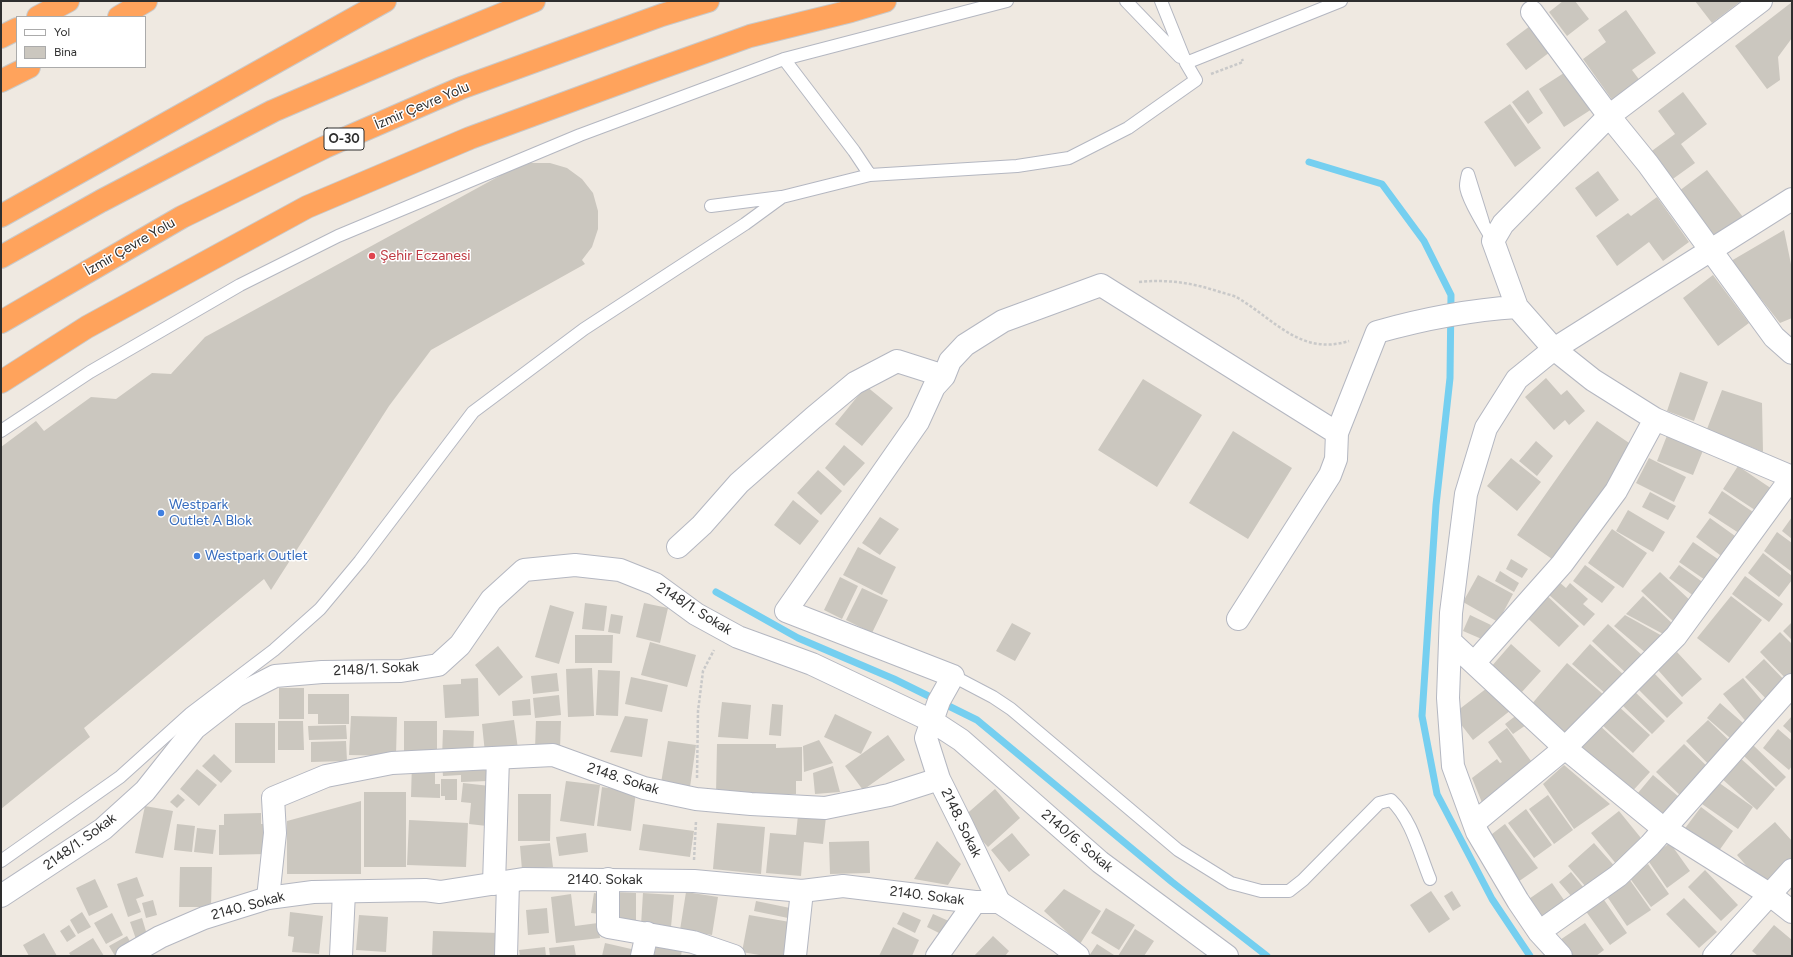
<!DOCTYPE html>
<meta charset="utf-8">
<style>
body{margin:0}
#map{position:relative;width:1793px;height:957px;overflow:hidden;background:#efe9e1;font-family:Figtree,sans-serif}
canvas{display:block}
.frame{position:absolute;inset:0;border:2px solid #2e2e2e;pointer-events:none}
.legend{position:absolute;left:16px;top:16px;width:130px;height:52px;box-sizing:border-box;background:#fff;border:1px solid #ababab;margin:0;padding:5px 7px;list-style:none;font-size:12px;color:#2e2e2e}
.legend li{display:flex;align-items:center;gap:8px;height:20px}
.legend b{width:20px;border:1px solid #ababab}
</style>
<div id="map">
<canvas width="1793" height="957"></canvas>
<div class="frame"></div>
<ul class="legend">
<li><b style="height:5px;background:#fff"></b>Yol</li>
<li><b style="height:11px;background:#cbc7bf"></b>Bina</li>
</ul>
</div>
<script>
const g = document.querySelector('canvas').getContext('2d');
g.lineJoin = 'round';
function strokePath(path, color, width, dash) {
  g.strokeStyle = color;
  g.lineWidth = width;
  g.lineCap = dash ? 'butt' : 'round';
  g.setLineDash(dash || []);
  g.stroke(path);
}
function paint(path, color) {
  g.fillStyle = color;
  g.fill(path, 'evenodd');
}
function drawText(font, color, halo, rows, align = 'center') {
  g.font = font + ' Figtree,sans-serif';
  g.lineWidth = 3;
  g.setLineDash([]);
  g.textBaseline = 'middle';
  g.strokeStyle = halo;
  g.fillStyle = color;
  for (const [text, x, y, turn = 0] of rows) {
    g.save();
    g.translate(x, y);
    g.rotate((+turn || 0) * Math.PI / 180);
    g.textAlign = isNaN(turn) ? turn : align;
    if (halo) g.strokeText(text, 0, 0);
    g.fillText(text, 0, 0);
    g.restore();
  }
}
strokePath(new Path2D(`
 M1309 162 1382 184 1424 241 1451 295 1450 378 1436 505 1422 716 1437 794 1492 899 1530 956
 M716 592 798 638 894 679 977 720 1172 882 1267 956`), '#75cff0', 7);
paint(new Path2D(`
 M1563 1H1575L1589 19 1567 36 1549 12Z
 M1695 1H1741L1712 23Z
 M1792 2V38L1778 57 1780 80 1767 89 1735 46Z
 M1626 10 1656 53 1632 70 1641 82 1613 101 1583 59 1606 42 1598 30Z
 M1530 26 1550 52 1526 70 1506 44Z
 M1567 71 1592 109 1564 127 1539 89Z
 M1528 90 1543 113 1528 124 1512 102Z
 M1683 92 1707 124 1681 144 1695 163 1670 181 1649 153 1675 134 1658 111Z
 M1510 104 1541 148 1515 167 1484 122Z
 M526 163H550L567 168 582 179 593 193 598 211V229L592 247 582 260 585 264 431 350 389 406 271 590 264 579 84 728 90 737 1 809V447L36 421 44 431 91 397 116 399 152 373 171 374 205 337 514 168Z
 M1707 170 1743 217 1715 237 1679 191Z
 M1598 171 1619 200 1596 217 1575 188Z
 M1657 197 1689 242 1663 261 1649 242 1617 266 1596 236 1628 213 1631 216Z
 M1784 230 1792 269V318L1780 323 1731 261Z
 M1713 275 1749 323 1718 346 1683 298Z
 M1680 372 1708 382 1694 421 1667 411Z
 M1546 378 1561 395 1567 390 1585 411 1569 425 1565 420 1554 430 1525 397Z
 M1143 379 1202 415 1157 487 1098 450Z
 M866 386 893 408 862 446 835 424Z
 M1722 390 1762 403 1763 452 1707 429Z
 M1597 421 1635 447 1555 561 1517 535Z
 M1233 431 1292 468 1248 539 1189 503Z
 M1668 433 1704 448 1693 475 1657 461Z
 M1536 441 1553 456 1537 476 1519 461Z
 M844 445 865 463 844 486 825 468Z
 M1511 458 1541 482 1517 511 1487 486Z
 M1649 458 1686 477 1674 502 1636 483Z
 M1738 466 1775 491 1761 514 1723 489Z
 M818 470 842 491 821 515 797 493Z
 M1722 491 1759 516 1745 537 1708 513Z
 M1650 492 1676 506 1668 520 1642 507Z
 M793 500 819 521 800 545 774 525Z
 M1628 510 1665 532 1653 552 1616 531Z
 M880 517 899 529 880 555 862 543Z
 M1792 517V539L1782 531Z
 M1710 518 1742 541 1728 561 1696 537Z
 M1612 529 1647 553 1623 588 1588 563Z
 M1777 532 1792 543V572L1764 551Z
 M1693 542 1725 564 1711 584 1679 562Z
 M858 547 896 567 882 595 843 575Z
 M1763 553 1792 576V580L1779 597 1748 573Z
 M1511 559 1528 569 1522 578 1506 569Z
 M1585 565 1615 587 1602 603 1573 581Z
 M1679 565 1708 586 1698 599 1669 578Z
 M1500 571 1519 583 1514 592 1495 581Z
 M1660 572 1694 604 1675 623 1641 591Z
 M1478 575 1513 594 1498 622 1463 602Z
 M1745 576 1783 604 1769 622 1732 594Z
 M840 577 858 586 842 619 824 610Z
 M1559 582 1566 588 1570 583 1588 599 1583 604 1595 614 1584 626 1548 594Z
 M862 588 888 600 872 633 846 620Z
 M1541 590 1579 626 1559 647 1521 612Z
 M1643 596 1674 625 1665 635 1626 614Z
 M1731 596 1762 620 1729 663 1697 638Z
 M585 603 607 606 604 631 582 629Z
 M644 603 668 608 660 643 636 637Z
 M550 605 574 612 559 664 535 657Z
 M611 614 623 616 620 634 608 632Z
 M1470 615 1491 625 1484 640 1463 631Z
 M1625 615 1664 637 1647 654 1614 626Z
 M1792 622V640L1783 631Z
 M1012 623 1031 633 1015 661 996 651Z
 M1608 624 1643 656 1627 674 1592 641Z
 M1780 632 1792 644V681L1790 683 1760 652Z
 M575 635H613L612 663H575Z
 M650 642 696 655 687 687 641 675Z
 M1511 644 1541 671 1521 693 1491 667Z
 M1590 644 1624 675 1607 695 1572 664Z
 M498 646 523 677 499 696 475 665Z
 M1677 652 1702 679 1682 697 1658 670Z
 M1764 659 1790 686 1771 704 1745 677Z
 M1567 663 1604 695 1566 738 1530 706Z
 M592 668 594 716 568 717 566 669Z
 M598 670 620 671 618 716 596 715Z
 M557 673 559 691 533 694 531 676Z
 M1654 673 1683 703 1667 718 1638 689Z
 M631 677 668 685 662 712 625 704Z
 M478 678 479 716 445 718 443 685 461 684V679Z
 M1743 678 1768 708 1748 724 1723 694Z
 M1491 685 1511 710 1473 740 1453 714Z
 M279 688H304V719H279Z
 M1634 691 1665 721 1652 734 1621 704Z
 M308 694H349V724H318V714H308Z
 M559 695 561 715 535 718 533 698Z
 M530 699 531 715 513 716 512 701Z
 M722 702 751 705 748 739 718 737Z
 M1720 703 1750 729 1737 744 1707 718Z
 M772 704 783 705 781 736 769 735Z
 M1617 705 1650 735 1633 753 1600 723Z
 M835 714 872 732 861 754 824 737Z
 M1518 714 1526 725 1513 734 1505 724Z
 M351 716 397 717 396 756 349 755Z
 M625 716 648 719 642 757 610 752Z
 M1792 716V734L1783 726Z
 M514 720 518 749 485 753 482 724Z
 M1708 720 1736 747 1713 769 1686 741Z
 M278 721H303L304 750H278Z
 M404 721H437V756H404Z
 M536 721H561L560 749H535Z
 M235 723H275V763H235Z
 M1597 723 1650 772 1628 796 1576 746Z
 M346 725 347 739 309 740 308 726Z
 M1507 728 1534 765 1485 810 1472 778 1497 759 1500 763 1502 762 1488 742Z
 M1778 729 1792 741V766L1789 770 1763 748Z
 M443 730 474 731 473 759 442 758Z
 M888 735 905 760 863 790 845 766Z
 M819 740 833 763 804 772 803 746Z
 M346 741 347 761 311 762V742Z
 M668 741 696 745 690 787 661 783Z
 M717 744H776V748L802 747V781H796V794H716Z
 M1684 744 1712 771 1685 800 1656 772Z
 M1753 745 1786 777 1776 787 1743 755Z
 M214 754 232 771 221 783 202 766Z
 M1739 757 1775 789 1757 810 1721 778Z
 M487 761 488 781 461 782V775L443 776 442 763Z
 M412 762 435 763V784H440V798L411 797Z
 M1564 765 1610 804 1574 829 1543 784Z
 M833 766 840 792 815 794 813 773Z
 M197 769 217 785 199 806 180 789Z
 M1653 775 1685 802 1665 826 1632 800Z
 M441 779H457V800H445V796H441Z
 M566 781 600 785 594 826 560 821Z
 M1718 782 1753 807 1738 829 1702 804Z
 M463 783 490 786 487 826 469 824 471 803 461 802Z
 M602 787 636 792 631 831 597 826Z
 M995 789 1020 818 988 847 962 818Z
 M364 792H406V867H364Z
 M178 794 185 800 177 808 170 802Z
 M518 794H551L550 841H518Z
 M1548 795 1573 830 1554 844 1529 809Z
 M361 801V874H287V821Z
 M145 806 173 811 163 858 135 853Z
 M1701 807 1733 831 1716 855 1683 831Z
 M1526 809 1552 845 1534 858 1508 823Z
 M1619 811 1645 843 1617 865 1591 833Z
 M261 813V824H266L267 854 219 855V825H224V814Z
 M798 815 826 817 823 844 804 842 801 876 766 873 770 833 796 835Z
 M409 820 468 823 466 867 407 865Z
 M1775 822 1792 841V861L1763 885 1737 855Z
 M717 823 765 827 761 874 713 869Z
 M177 824 195 826 192 852 174 850Z
 M643 824 694 831 690 857 639 850Z
 M1505 824 1538 868 1515 884 1483 841Z
 M197 828 216 830 213 854 194 852Z
 M586 833 588 852 559 856 556 837Z
 M1012 833 1030 855 1009 872 991 850Z
 M869 841 870 873 830 874 829 842Z
 M937 841 961 864 948 885 914 879Z
 M550 843 553 867 522 870 520 846Z
 M1594 843 1618 870 1591 893 1568 866Z
 M1670 843 1690 871 1667 888 1647 859Z
 M1648 864 1669 894 1651 907 1629 877Z
 M180 867H212L211 907H179Z
 M1705 870 1738 905 1721 921 1688 887Z
 M1571 872 1588 893 1577 903 1559 882Z
 M1627 876 1651 910 1627 926 1604 892Z
 M137 877 144 896 136 899 141 912 128 917 117 884Z
 M95 879 108 907 89 916 76 888Z
 M1552 883 1569 907 1543 925 1526 901Z
 M1064 889 1101 911 1080 944 1044 911Z
 M1431 891 1450 919 1429 933 1410 905Z
 M1452 891 1461 906 1453 911 1444 896Z
 M614 892 636 893V925H614Z
 M686 892 718 897 712 935 680 930Z
 M594 893 605 895 601 914 591 913Z
 M643 893 674 895 671 927 641 925Z
 M571 894 575 926 598 923 600 938 556 943 551 897Z
 M1602 897 1627 933 1610 945 1585 910Z
 M1684 898 1717 932 1699 948 1666 914Z
 M153 900 157 915 146 918 142 903Z
 M756 901 795 909 793 919 754 911Z
 M547 908 549 933 528 935 526 910Z
 M1106 908 1135 925 1119 950 1091 933Z
 M82 912 91 927 78 934 70 920Z
 M290 912 323 916 319 954 292 952 294 937 288 936Z
 M903 912 921 920 915 933 897 924Z
 M112 913 123 935 106 944 94 923Z
 M933 914 951 922 945 936 927 927Z
 M359 915 388 917 386 952 356 950Z
 M749 915 790 922 783 956H765L742 952Z
 M142 918 148 938 137 942 130 922Z
 M1585 923 1604 950 1596 956H1567L1557 942Z
 M69 925 76 936 67 942 60 931Z
 M1774 925 1792 940V956H1758L1752 951Z
 M893 927 919 940 912 956H879Z
 M1135 929 1154 941 1144 956H1118Z
 M433 931 499 933 498 956H432Z
 M44 933 57 956H29L23 945Z
 M127 936 133 947 115 956 109 946Z
 M993 936 1009 951 1005 956H974Z
 M93 938 104 956H71L69 953Z
 M605 943 640 951 639 956H602Z
 M1097 944 1114 955 1113 956H1089Z
 M574 945 576 956H550L549 948Z
 M656 946 682 950 681 956H654Z
 M545 947 546 956H520L519 950Z`), '#cbc7bf');
const lane = new Path2D(`
 M1126 1 1180 57
 M784 59 854 151 870 175
 M1186 63 1341 1
 M711 206 781 197
 M1483 222 1468 174C1467 178 1466 182 1466 186 1466 197 1487 230 1493 241
 M1 431 90 372 240 285 338 236 580 135 784 59 1007 1
 M953 676 993 697 1011 709 1178 850 1231 883 1261 891H1289L1303 880 1379 803 1391 800C1412 820 1419 852 1430 879
 M1 861 120 777 191 713 274 650 320 609 360 561 473 412 584 329 745 224 782 197 870 175 1017 166 1069 158 1128 128 1196 80 1186 63 1161 1`);
const street = new Path2D(`
 M1532 12 1609 116 1648 164 1774 337 1792 353
 M1517 307 1493 241 1503 224 1609 116 1761 1
 M678 547 702 525 739 483 813 418 855 383 897 361 944 376
 M1238 619 1330 475 1336 459 1337 433 1377 332C1423 319 1470 310 1517 307L1554 349 1593 380 1655 419 1792 477 1676 636 1565 748 1474 823
 M1450 641 1565 748 1659 825 1769 894 1792 912
 M1474 663 1562 564 1616 491 1655 419
 M939 779 926 738 939 701 953 676 786 611 918 422 934 387 944 376 950 361 965 345 1003 321 1101 285 1337 433
 M608 879V927L693 942 734 956
 M494 884 498 758
 M1 896 103 829 145 791 195 728 236 696 275 676 322 672 401 671 438 665 460 645 491 600 524 570 575 565 620 570 655 584 696 614 738 637 812 664 932 721 961 740 1100 862 1227 956
 M268 898 275 833 273 798 326 776 392 763 553 755 644 788 696 799 751 804 825 808 889 795 939 779 962 825 999 902
 M1539 932 1618 876 1650 845 1792 685
 M341 956 344 892
 M506 956 508 882
 M642 956 647 933
 M795 956 802 891
 M937 956 975 902
 M1561 956 1539 932 1518 901 1477 832 1453 766 1448 698 1451 613 1466 494 1486 428 1517 379 1554 349 1792 199`);
const secondary = new Path2D(`
 M127 956 160 937 204 918 268 898 313 892 425 890 440 892 523 879 694 881 802 891 843 886 975 902H999L1060 942 1078 956
 M1714 956 1792 870`);
const highway = new Path2D(`
 M38 17 68 1
 M119 17 146 1
 M1 37 17 29
 M1 81 29 67
 M1 216 385 1
 M1 257 101 201 273 111 422 47 534 1
 M1 322 182 217 325 147 461 88 662 15 708 1
 M1 382 87 327 307 207 470 138 644 74 750 36 851 11 885 1`);
strokePath(lane, '#b4b7c1', 14);
strokePath(street, '#b4b7c1', 24);
strokePath(secondary, '#b4b7c1', 24);
strokePath(highway, '#c9c9c9', 24);
strokePath(new Path2D(`
 M1211 74 1243 62 1242 59
 M1139 282C1168 279 1193 283 1220 292 1226 294 1233 295 1238 298 1275 320 1301 356 1349 341
 M697 778 698 711 703 671 714 650
 M694 860 696 821`), '#c9c9c9', 2.5, [3, 2]);
strokePath(lane, '#fff', 12);
strokePath(street, '#fff', 22);
strokePath(secondary, '#fff', 22);
strokePath(highway, '#ffa35c', 22);
for (const [x, y, r, color] of [
 [372,256,4,"#e0444e"],
 [161,513,4,"#3f7fe0"],
 [197,556,4,"#3f7fe0"]
]) {
  const dot = new Path2D();
  dot.arc(x, y, r, 0, 2 * Math.PI);
  g.fillStyle = color;
  g.fill(dot);
  strokePath(dot, '#fff', 1.5);
}
for (const [x, y, w] of [
 [344,139,40]
]) {
  const box = new Path2D();
  box.roundRect(x - w / 2, y - 11, w, 22, 3);
  g.fillStyle = '#fff';
  g.fill(box);
  strokePath(box, '#2e2e2e', 1);
}
drawText('bold 13px', '#2e2e2e', null, [
 ["O-30",344,139]
]);
drawText('14px', '#2e2e2e', '#fff', [
 ["İzmir Çevre Yolu",422,106,-23],
 ["İzmir Çevre Yolu",130,247,-30],
 ["2148/1. Sokak",694,609,32],
 ["2148/1. Sokak",376,669,-3],
 ["2148. Sokak",623,779,18],
 ["2148. Sokak",961,823,64],
 ["2140/6. Sokak",1077,841,40],
 ["2148/1. Sokak",80,842,-36],
 ["2140. Sokak",605,880],
 ["2140. Sokak",927,896,7],
 ["2140. Sokak",248,906,-15]
]);
drawText('14px', '#be3a42', '#fff', [
 ["Şehir Eczanesi",380,256]
], 'left');
drawText('14px', '#366cbe', '#fff', [
 ["Westpark",169,505],
 ["Outlet A Blok",169,521],
 ["Westpark Outlet",205,556]
], 'left');
</script>
